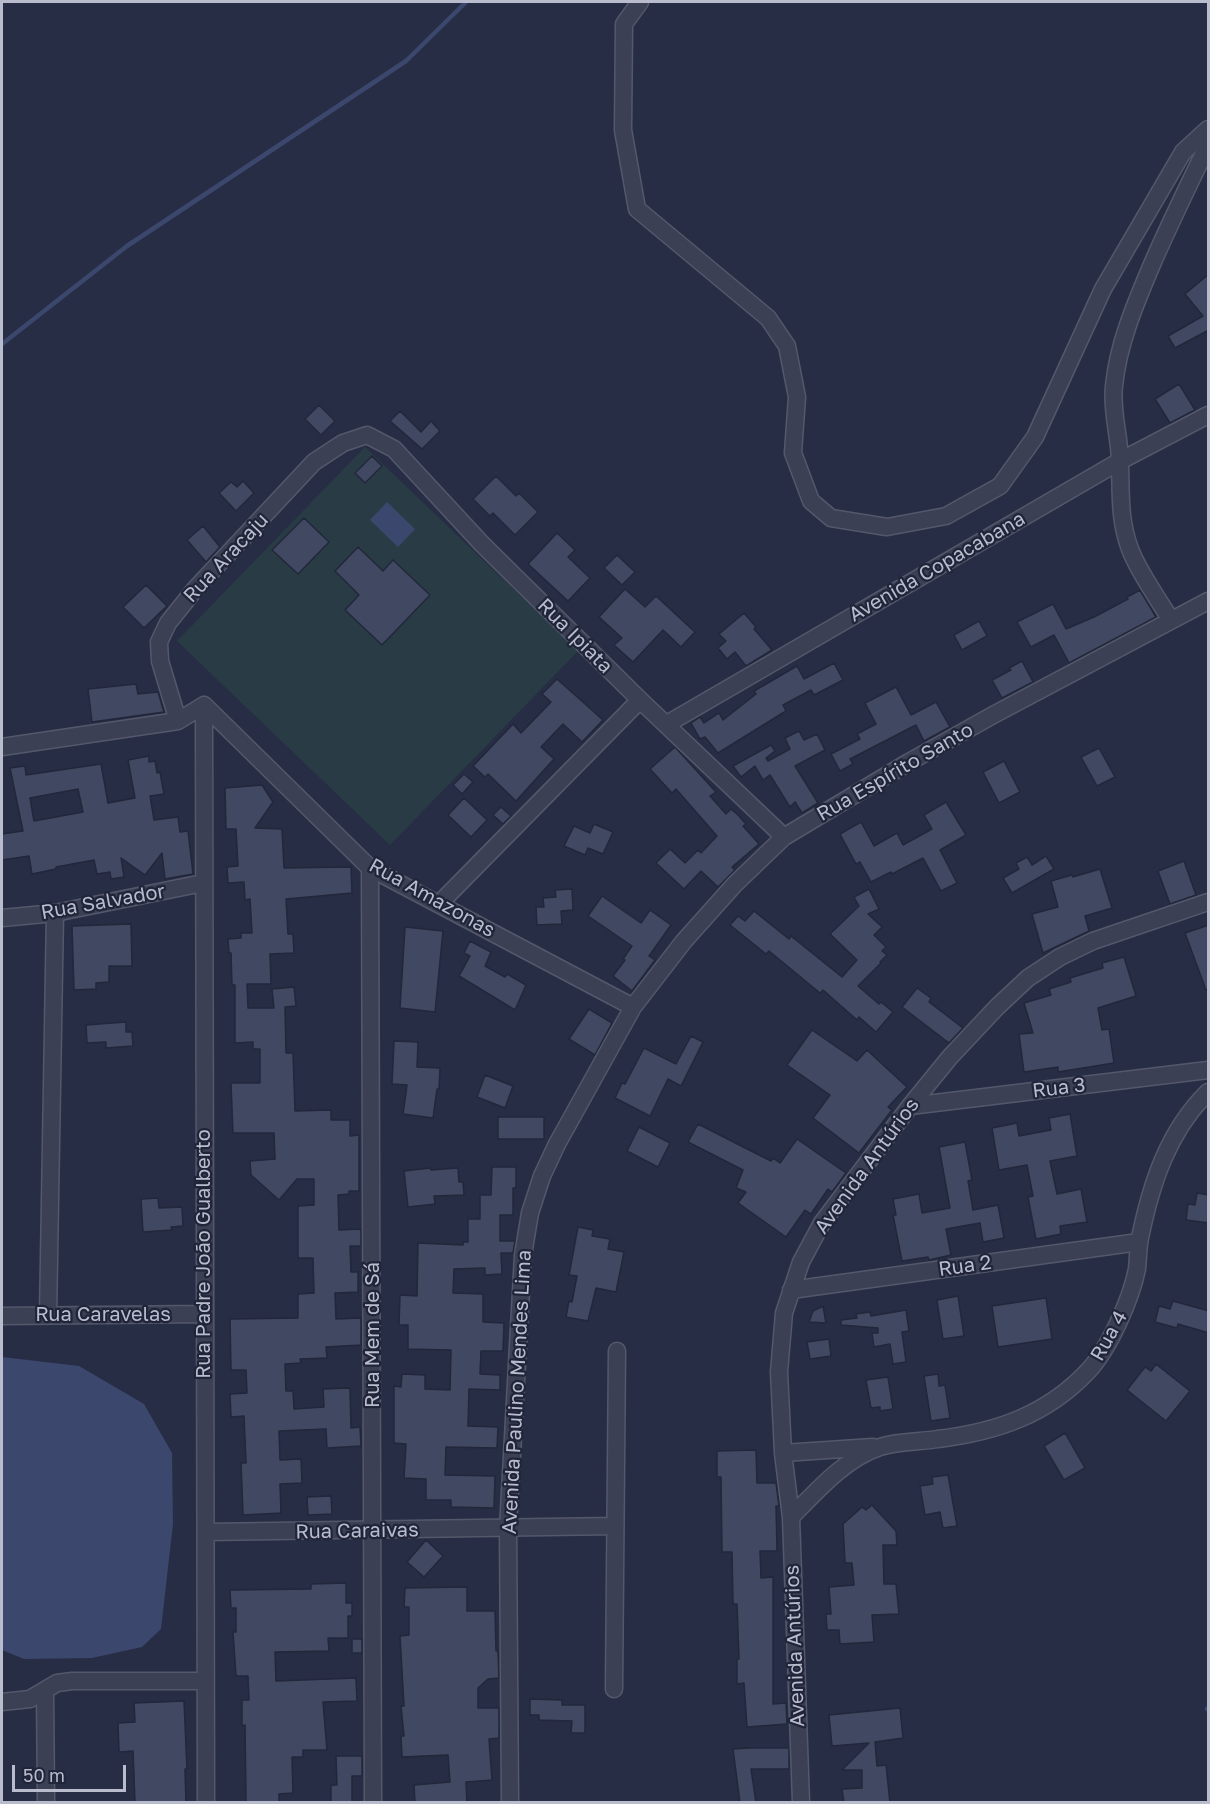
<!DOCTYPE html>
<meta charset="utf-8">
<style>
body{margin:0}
#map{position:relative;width:1210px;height:1804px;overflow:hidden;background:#272d44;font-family:"Golos Text",sans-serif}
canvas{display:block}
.frame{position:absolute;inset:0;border:3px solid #b9bccd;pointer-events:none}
.scale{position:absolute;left:12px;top:1765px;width:114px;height:27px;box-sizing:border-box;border:3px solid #b9bccd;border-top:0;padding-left:8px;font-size:18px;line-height:21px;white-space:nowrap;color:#b9bccd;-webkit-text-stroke:4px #202539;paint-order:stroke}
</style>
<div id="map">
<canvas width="1210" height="1804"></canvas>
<div class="frame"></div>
<div class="scale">50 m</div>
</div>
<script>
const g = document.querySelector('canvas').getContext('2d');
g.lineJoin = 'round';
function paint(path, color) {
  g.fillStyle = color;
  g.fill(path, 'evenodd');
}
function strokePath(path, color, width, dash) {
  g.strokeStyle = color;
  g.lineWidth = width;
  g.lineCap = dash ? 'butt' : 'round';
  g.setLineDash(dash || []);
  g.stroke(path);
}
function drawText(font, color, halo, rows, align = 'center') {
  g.font = font + ' "Golos Text",sans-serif';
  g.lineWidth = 4.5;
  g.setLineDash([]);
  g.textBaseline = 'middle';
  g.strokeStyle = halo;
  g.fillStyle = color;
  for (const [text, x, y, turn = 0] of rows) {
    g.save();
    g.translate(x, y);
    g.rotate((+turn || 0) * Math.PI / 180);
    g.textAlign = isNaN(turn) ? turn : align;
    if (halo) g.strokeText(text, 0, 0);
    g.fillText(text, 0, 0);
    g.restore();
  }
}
paint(new Path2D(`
 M365 447 578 651 390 845 177 641Z`), '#293c45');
paint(new Path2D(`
 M387 502 415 529 398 547 370 520Z
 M2 1357 79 1366 144 1404 172 1453 173 1524 161 1629 142 1647 92 1658 24 1659 2 1650Z`), '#3c476d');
strokePath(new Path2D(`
 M2 344 127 246 406 61 466 2
 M1207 1709 1208 1708`), '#3c476d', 4.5);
const building = new Path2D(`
 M1209 274V330L1175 348 1168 336 1203 316 1185 294Z
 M1179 384 1195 410 1170 423 1155 399Z
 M319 405 335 421 321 435 305 419Z
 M400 411 421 432 431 421 440 431 422 449 390 421Z
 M372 456 382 466 365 483 355 473Z
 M496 476 516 496 519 493 538 512 515 535 493 513 490 516 473 499Z
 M243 481 254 493 236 511 219 493 231 482 237 487Z
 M304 518 329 542 298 574 272 550Z
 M203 526 220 547 206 562 187 540Z
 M557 533 575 550 568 557 590 578 568 601 528 564Z
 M358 547 383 571 393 560 430 595 382 645 345 610 359 595 335 571Z
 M617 555 635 572 622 585 604 568Z
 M146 585 167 606 144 628 123 607Z
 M625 589 645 607 656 596 695 632 681 647 663 630 633 662 614 645 622 638 599 617Z
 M1140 590 1156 617 1069 663 1054 635 1031 647 1017 622 1053 604 1066 629 1094 617 1128 599 1127 597Z
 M744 613 756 627 754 629 772 650 746 666 735 652 727 659 718 648 726 641 719 634Z
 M979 621 987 636 962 650 954 635Z
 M1022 661 1033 682 1002 698 992 680 1011 670 1009 668Z
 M834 663 843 680 814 695 811 690 783 705 786 711 718 753 705 737 700 739 691 723 700 717 704 723 719 713 723 720 756 694 754 691 797 666 804 679Z
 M557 679 603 720 582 742 563 724 541 747 554 759 516 801 488 774 485 777 473 766 513 724 521 733 551 702 542 694Z
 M136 684 138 694 158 692 164 712 92 722 88 689Z
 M896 687 911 715 936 702 950 727 924 741 916 725 850 759 853 764 840 771 831 754 860 739 857 734 876 724 865 703Z
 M799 731 804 740 817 734 825 750 795 766 818 803 802 813 795 802 790 807 770 775 763 780 755 766 741 777 733 766 771 745 775 751 766 758 768 761 790 749 785 738Z
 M675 747 716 792 710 796 726 814 731 809 738 815 746 824 743 826 759 844 732 867 735 870 718 887 701 871 684 889 656 863 670 849 685 863 698 850 701 853 717 836 676 789 672 793 650 769Z
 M1099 748 1115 777 1097 786 1081 757Z
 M149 756V762L155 761 157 773 160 772 164 794 150 796 154 820 178 817 180 832 188 831 193 874 165 879 162 853 145 875 121 858 124 877 111 879 110 872 97 874 94 860 56 867V869L32 874 29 856 2 860V834L23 831 10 768 25 766 26 775 101 764 108 803 135 798 128 760ZM78 789 83 812 34 821 30 798Z
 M1004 761 1020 792 999 803 983 772Z
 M464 774 473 782 462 794 453 785Z
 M262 785 273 802 255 828 282 829 284 868 351 867 352 893 286 899 288 934H293L294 953 270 954 271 984H247L248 1008H274L272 989 294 987 296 1006 285 1007 286 1053H293L295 1111 331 1110V1120H350V1136L359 1135V1191H349V1194L338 1195 339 1230 361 1229V1246H350L351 1272H358V1292L335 1293 336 1319 361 1318V1345L326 1347 327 1358 300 1359 301 1363 285 1364 286 1391H293L294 1409 324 1407 323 1389 350 1388 351 1428 360 1427 361 1446 327 1448 326 1429 279 1431 280 1460 301 1459 302 1483 280 1484 281 1513 243 1515 241 1463H246L244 1416 231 1417 230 1394 247 1393 246 1370H231L230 1319 298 1318V1294L314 1293 313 1258H298V1206L314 1205V1179H297L279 1200 251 1175 250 1161 275 1159 274 1133H233L231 1083H260V1049H253V1042L235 1043V985H232L231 953H229L228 939 241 938V933H252L250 899 245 900 244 882 228 883 227 867 238 866 236 829H226L225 788Z
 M464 798 487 820 471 837 448 815Z
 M946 802 966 835 940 850 957 883 941 891 923 858 892 874 891 872 871 882 860 862 856 864 840 834 861 822 874 846 897 833 903 845 932 829 924 815Z
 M501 807 511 816 503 824 493 815Z
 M594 824 613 832 603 854 588 848 585 855 564 846 574 826 590 833Z
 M1046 856 1054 869 1012 893 1003 878 1019 869 1016 863 1027 857 1032 865Z
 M1184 861 1196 895 1170 904 1158 871Z
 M1100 869 1112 908 1085 916 1089 931 1043 953 1032 914 1058 907 1051 881 1072 875 1073 877Z
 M572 889 573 910 561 911 562 924 537 925 536 907H544L543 898 556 897 555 890Z
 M869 889 879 909 868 914 882 927 874 935 886 947 882 951 887 955 880 962 881 963 858 986 879 1004 881 1002 893 1012 876 1032 859 1017 857 1020 823 990 820 993 769 951 766 954 730 925 738 916 745 921 754 911 789 939 791 936 842 977 857 960 830 934 859 906 854 897Z
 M602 896 641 923 650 910 671 925 649 956 655 960 632 991 613 976 625 960 623 959 632 946 588 916Z
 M131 924 132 966H109V982L96 983V989L74 990 72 926Z
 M1209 925V989L1206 990 1185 933Z
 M405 927 443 931 435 1012 400 1008Z
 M470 941 491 952 485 966 505 977 507 974 526 985 515 1010 459 976 470 956 464 953Z
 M1124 957 1136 996 1098 1008 1102 1030 1109 1029 1114 1063 1058 1072V1067L1024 1072 1019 1034 1033 1033 1024 1003 1051 995 1049 989 1071 982 1070 978 1103 968 1102 963Z
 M917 988 931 998 929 1002 963 1028 949 1043 902 1007Z
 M589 1009 612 1023 595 1055 569 1039Z
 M126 1022V1032H132L133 1046 106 1048V1042L87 1043 86 1025Z
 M812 1030 857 1061 867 1050 907 1087 888 1107 892 1110 859 1153 813 1118 830 1095 787 1065Z
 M691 1036 703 1042 681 1086 668 1079 650 1116 615 1098 622 1083 625 1084 644 1048 676 1064Z
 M394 1041 418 1042 417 1067 440 1068 439 1089H437L433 1118 403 1114 407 1085 392 1084Z
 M485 1075 513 1086 505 1108 477 1097Z
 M1070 1114 1077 1156 1050 1161 1057 1194 1081 1189 1087 1222 1060 1226 1061 1234 1036 1239 1028 1197 1033 1196 1027 1165 999 1170 992 1128 1017 1123 1019 1136 1051 1130 1049 1118Z
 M498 1117H544V1139H498Z
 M698 1124 771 1161 773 1158 780 1163 797 1139 846 1173 832 1192 828 1189 811 1214 805 1210 786 1237 738 1203 746 1192 736 1188 743 1170 688 1142Z
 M639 1127 670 1143 658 1167 627 1151Z
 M965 1142 972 1180 968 1181 973 1210 998 1205 1004 1238 983 1242 980 1223 946 1229 951 1255 929 1260 928 1257 902 1261 893 1215H896L893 1199 919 1194 922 1213 950 1208 939 1147Z
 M492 1167H516V1188H513V1215H500V1241H515L513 1253H501L502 1274 485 1275V1268L454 1269 453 1293 483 1294V1322L504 1323 503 1351H481L480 1374 500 1375V1390L469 1389 468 1426 498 1427 497 1448 446 1447 445 1475 495 1476 494 1508 451 1507V1500H426V1479L404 1478 406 1444 394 1443V1386L401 1387 402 1374 425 1375V1389L450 1390 451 1350 408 1349V1325H399L400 1295 417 1296 418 1243 463 1245V1242H468V1219H480V1195H491Z
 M430 1168 431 1170 458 1168 459 1182H463L464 1195 434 1196 435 1204 408 1207 404 1171Z
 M1197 1193 1209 1195V1223L1186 1220 1188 1204 1195 1205Z
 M158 1198 159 1208 182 1207 183 1226 171 1227 172 1230 143 1232 141 1199Z
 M578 1227 593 1230 592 1236 610 1239 608 1249 624 1252 616 1292 596 1288 588 1321 566 1317 569 1301 572 1302 577 1276 569 1275Z
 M958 1296 964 1336 943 1339 937 1300Z
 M1046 1298 1052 1339 998 1347 992 1306Z
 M1173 1301 1209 1311V1333L1178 1324 1177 1328 1155 1322 1159 1306 1170 1309Z
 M823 1306 826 1323 809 1322 813 1311Z
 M906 1310 909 1331 902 1332 906 1362 893 1364 890 1344 874 1347 872 1333H878V1328L841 1325V1320L857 1318 856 1314 870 1312 871 1316Z
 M829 1339 831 1356 810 1359 807 1342Z
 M1156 1364 1190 1391 1166 1421 1127 1390 1145 1367 1151 1371Z
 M938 1374 939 1386 945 1385 950 1418 931 1421 924 1376Z
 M888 1377 893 1409 880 1411V1407L871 1408 866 1380Z
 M1065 1433 1085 1468 1064 1480 1044 1446Z
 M756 1450 757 1483H776L779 1506H776L777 1551H760L761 1578 773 1577V1704L786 1703 787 1724 747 1727 744 1683 737 1684V1659H739L737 1604H733L732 1552H722L721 1477H717V1451Z
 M948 1475 957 1526 943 1528 940 1512 925 1515 920 1486 933 1484 932 1477Z
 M331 1496 332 1514 308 1515 307 1497Z
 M872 1505 896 1531 897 1545H883L884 1584H896L899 1614 872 1615 874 1642 840 1644 839 1630H827L826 1614H831L829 1587 854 1585 852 1563H845L843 1524 862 1507 866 1510Z
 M426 1540 443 1556 424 1577 407 1562Z
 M346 1583V1603H352V1616H348V1638H328L329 1651 275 1652 276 1681 356 1678 357 1701 323 1702 327 1750H303V1757H292L293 1793 279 1794V1802L246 1803 245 1725 242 1726V1700H249L248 1676H236L233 1632H236V1608H231L230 1590 311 1589V1584Z
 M467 1587V1611H495L496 1651H498L499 1678 488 1679 478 1688V1708H499V1738L489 1739 492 1780 466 1782 467 1803H415L414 1785 450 1782 448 1755 402 1757 401 1736H404L401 1706H404L400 1636 409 1635V1607H404L405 1588Z
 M352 1639H362V1653H352Z
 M530 1699 562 1700V1705H585V1733H571L572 1721 539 1720V1715H530Z
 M184 1701 187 1769H185L186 1803H135L133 1751 119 1752 118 1723 135 1722 134 1703Z
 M900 1708 903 1738 875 1742 877 1766 886 1765 890 1803H844L842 1789 862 1788V1770H842L869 1743 832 1746 829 1715Z
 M748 1748H789V1769H751L756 1803H740L733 1749Z
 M336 1756H362V1776H352V1803H331V1785H337Z`);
paint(building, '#414861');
strokePath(building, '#22273b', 1.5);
const minor = new Path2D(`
 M640 2 624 24 623 130 637 209 768 318 787 346 797 397 793 453 811 501 831 518 887 527 946 516 1000 486 1035 437 1103 289 1183 152 1208 129
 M1171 620C1158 599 1138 571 1130 549 1119 520 1121 493 1120 463 1120 437 1111 412 1114 386 1118 345 1134 307 1150 269 1168 227 1188 186 1208 145
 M204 705 206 1802
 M204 705 370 868 633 1007
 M178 721 160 661 159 642 168 623 196 588 314 462 343 443 367 435 394 449 482 544 640 700 784 837
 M667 724 1120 461 1208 415
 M2 747 178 721 204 705
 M370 868 373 1802
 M440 903 640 700
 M2 918 55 913 203 883
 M910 1106 1208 1070
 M791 1290 1139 1242
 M2 1316 204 1314
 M48 1316 55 913
 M783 1453 873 1447
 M791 1517C817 1491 844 1459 880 1447 898 1441 920 1442 938 1439 996 1432 1047 1415 1088 1371 1109 1349 1131 1299 1137 1269 1138 1259 1138 1248 1140 1238 1151 1184 1168 1131 1208 1092
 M206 1532 615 1526
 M614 1689 617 1351
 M45 1690 46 1802
 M2 1702 30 1699 57 1683 72 1681H205
 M510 1802 508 1528 523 1255 530 1213 542 1176 557 1144 633 1007 684 941 735 884 784 837 909 762 995 714 1208 601
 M801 1802 791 1517 783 1453 779 1372 784 1313 801 1262 822 1223 910 1106 950 1057 997 1007 1028 978 1060 957 1093 941 1208 902`);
strokePath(minor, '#54586b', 19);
strokePath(minor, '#3b4054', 16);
drawText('20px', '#b9bccd', '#202539', [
 ["Rua Aracaju",226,558,-47],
 ["Avenida Copacabana",937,567,-30],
 ["Rua Ipiata",575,636,45],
 ["Rua Espírito Santo",895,772,-30],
 ["Rua Amazonas",432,898,29],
 ["Rua Salvador",103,902,-10],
 ["Rua 3",1059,1088,-7],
 ["Avenida Antúrios",867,1166,-54],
 ["Rua Padre João Gualberto",204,1254,-90],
 ["Rua 2",965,1266,-8],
 ["Rua Caravelas",103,1315],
 ["Rua Mem de Sá",373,1335,-90],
 ["Rua 4",1109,1336,-61],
 ["Avenida Paulino Mendes Lima",517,1392,-87],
 ["Rua Caraivas",357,1531,-1],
 ["Avenida Antúrios",795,1646,-92]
]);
</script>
